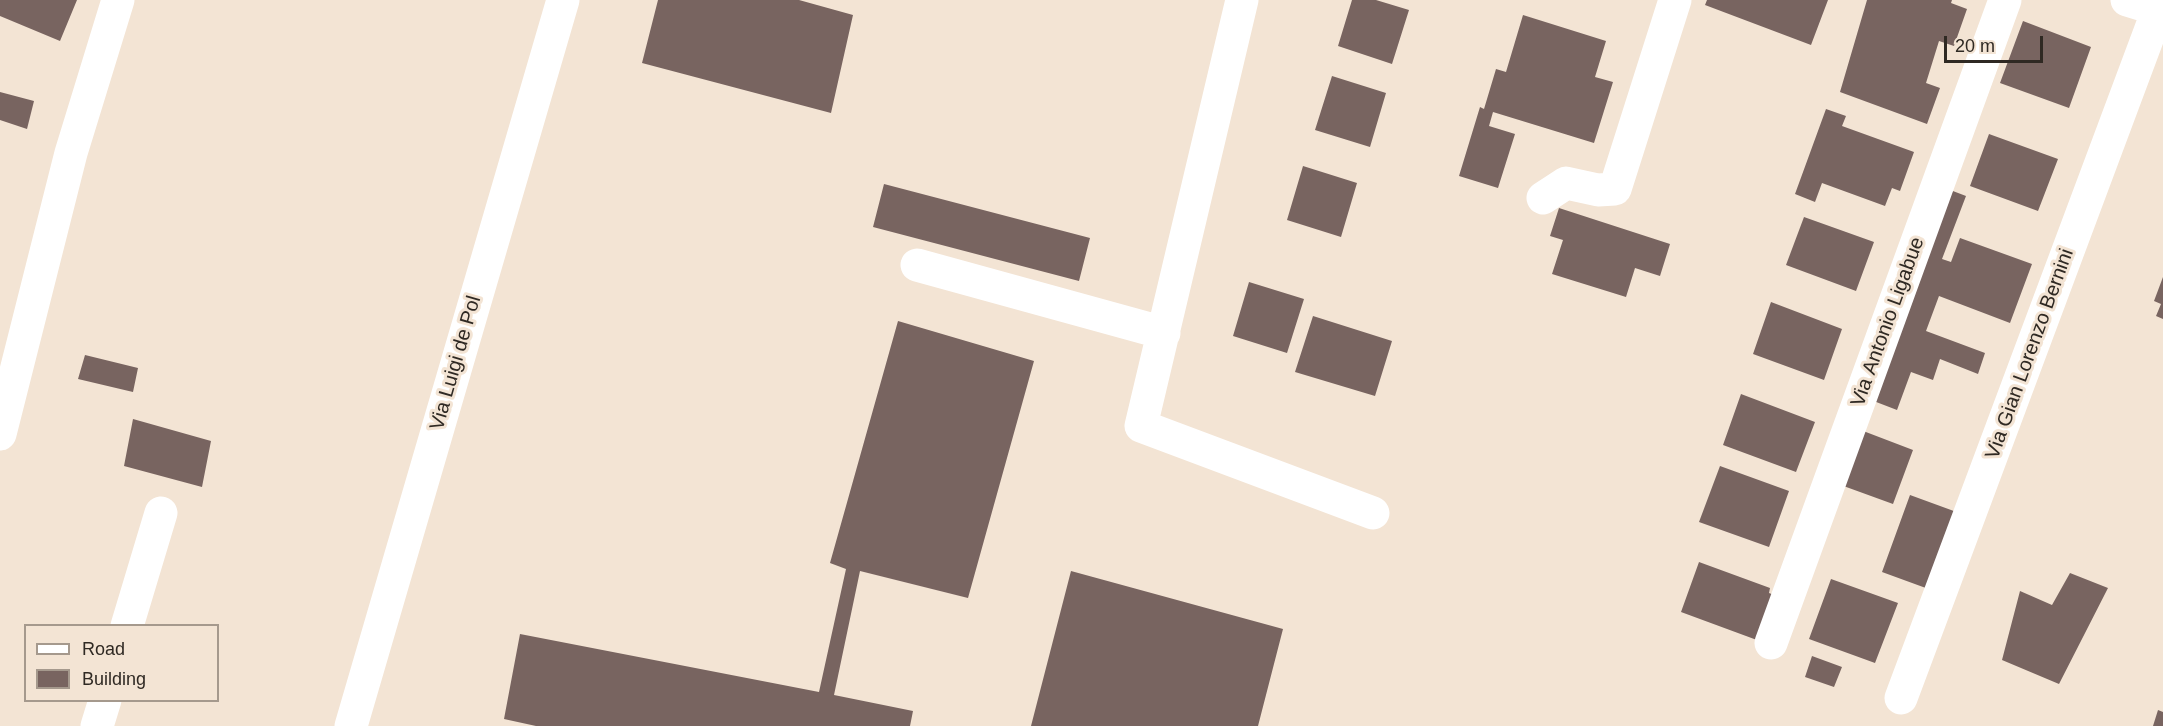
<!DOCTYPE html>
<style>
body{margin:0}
#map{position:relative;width:2163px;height:726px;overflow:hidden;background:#f3e4d4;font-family:Arial,sans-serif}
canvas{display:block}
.legend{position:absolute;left:24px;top:624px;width:195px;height:78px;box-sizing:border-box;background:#f3e4d4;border:2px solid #a5998d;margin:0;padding:8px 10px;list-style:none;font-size:18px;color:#2f2923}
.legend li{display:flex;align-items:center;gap:12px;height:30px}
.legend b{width:30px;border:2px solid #a5998d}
.scale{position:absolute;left:1944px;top:36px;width:99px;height:27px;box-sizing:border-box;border:3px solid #2f2923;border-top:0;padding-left:8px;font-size:18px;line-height:21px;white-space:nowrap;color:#2f2923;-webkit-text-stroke:4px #f3e4d4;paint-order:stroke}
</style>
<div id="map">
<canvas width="2163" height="726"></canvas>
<ul class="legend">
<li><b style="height:8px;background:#fff"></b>Road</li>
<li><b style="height:16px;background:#786460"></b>Building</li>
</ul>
<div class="scale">20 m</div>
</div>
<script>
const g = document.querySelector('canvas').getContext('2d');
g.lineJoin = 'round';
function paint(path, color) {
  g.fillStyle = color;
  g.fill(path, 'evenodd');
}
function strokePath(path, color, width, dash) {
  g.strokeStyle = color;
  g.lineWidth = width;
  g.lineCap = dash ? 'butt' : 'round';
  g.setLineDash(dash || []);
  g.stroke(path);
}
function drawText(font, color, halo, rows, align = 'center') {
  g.font = font + ' Arial,sans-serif';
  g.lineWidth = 6;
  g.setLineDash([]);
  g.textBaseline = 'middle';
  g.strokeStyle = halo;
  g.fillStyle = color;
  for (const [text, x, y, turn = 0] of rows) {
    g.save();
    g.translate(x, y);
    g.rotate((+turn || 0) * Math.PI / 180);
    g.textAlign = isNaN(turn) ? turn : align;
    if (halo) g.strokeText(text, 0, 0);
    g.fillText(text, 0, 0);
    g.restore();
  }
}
paint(new Path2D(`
 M0 0H77L60 41 0 16Z
 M658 0H799L853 15 831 113 642 63Z
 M1352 0H1376L1409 10 1392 64 1338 46Z
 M1707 0H1828L1811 45 1705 5Z
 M1867 0H1952L1951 3 1967 9 1954 46 1939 41 1926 83 1940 88 1927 124 1840 92Z
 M1523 15 1606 41 1595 77 1613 82 1594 143 1493 112 1489 126 1515 134 1498 188 1459 176 1480 107 1484 109 1496 69 1506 72Z
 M2023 21 2091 47 2069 108 2000 83Z
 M1332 76 1386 93 1370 147 1315 130Z
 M0 92 34 101 27 129 0 120Z
 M1826 109 1846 116 1842 126 1914 152 1900 191 1892 188 1885 206 1822 183 1815 202 1795 194Z
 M1989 134 2058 159 2038 211 1970 186Z
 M1303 166 1357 183 1341 237 1287 220Z
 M884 184 1090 238 1079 281 873 227Z
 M1945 188 1966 196 1942 259 1951 262 1960 238 2032 264 2010 323 1939 296 1926 331 1985 353 1978 374 1940 359 1933 380 1911 372 1897 410 1871 400Z
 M1559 208 1670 244 1660 276 1635 268 1626 297 1552 274 1563 240 1550 236Z
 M1804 217 1874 242 1856 291 1786 265Z
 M2163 277V319L2156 316 2161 304 2154 301Z
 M1249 282 1304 299 1287 353 1233 336Z
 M1771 302 1842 329 1824 380 1753 354Z
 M1313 316 1392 341 1375 396 1295 372Z
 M898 321 1034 361 968 598 860 571 834 695 913 711 910 726H536L504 719 520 634 819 692 846 569 830 563Z
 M85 355 138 368 133 392 78 379Z
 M1741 394 1815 422 1796 472 1723 445Z
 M133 419 211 441 202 487 124 466Z
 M1858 429 1913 450 1893 504 1838 484Z
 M1720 466 1789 491 1769 547 1699 522Z
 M1910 495 1962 514 1934 591 1882 572Z
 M1699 562 1770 588 1769 593 1782 598 1765 643 1681 612Z
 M1071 571 1283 629 1258 726H1031Z
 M2070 573 2108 588 2059 684 2002 660 2020 591 2052 605Z
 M1831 579 1898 603 1875 663 1809 639Z
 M1812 656 1842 667 1834 687 1805 677Z
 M2158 710 2163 712V726H2153Z`), '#786460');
strokePath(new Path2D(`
 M1242 0 1141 426 1373 513
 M2127 0 2163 11
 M1543 198 1566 183 1598 190 1615 189 1675 0
 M917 265 1164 333
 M0 434 71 153 118 0
 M127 626 161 513
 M1771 643 2005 0
 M1901 698 2158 10
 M97 726 105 700
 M351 726 563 0`), '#fff', 33);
drawText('20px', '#2f2923', '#f3e4d4', [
 ["Via Antonio Ligabue",1888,322,-70],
 ["Via Gian Lorenzo Bernini",2030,354,-70],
 ["Via Luigi de Pol",456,363,-74]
]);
</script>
